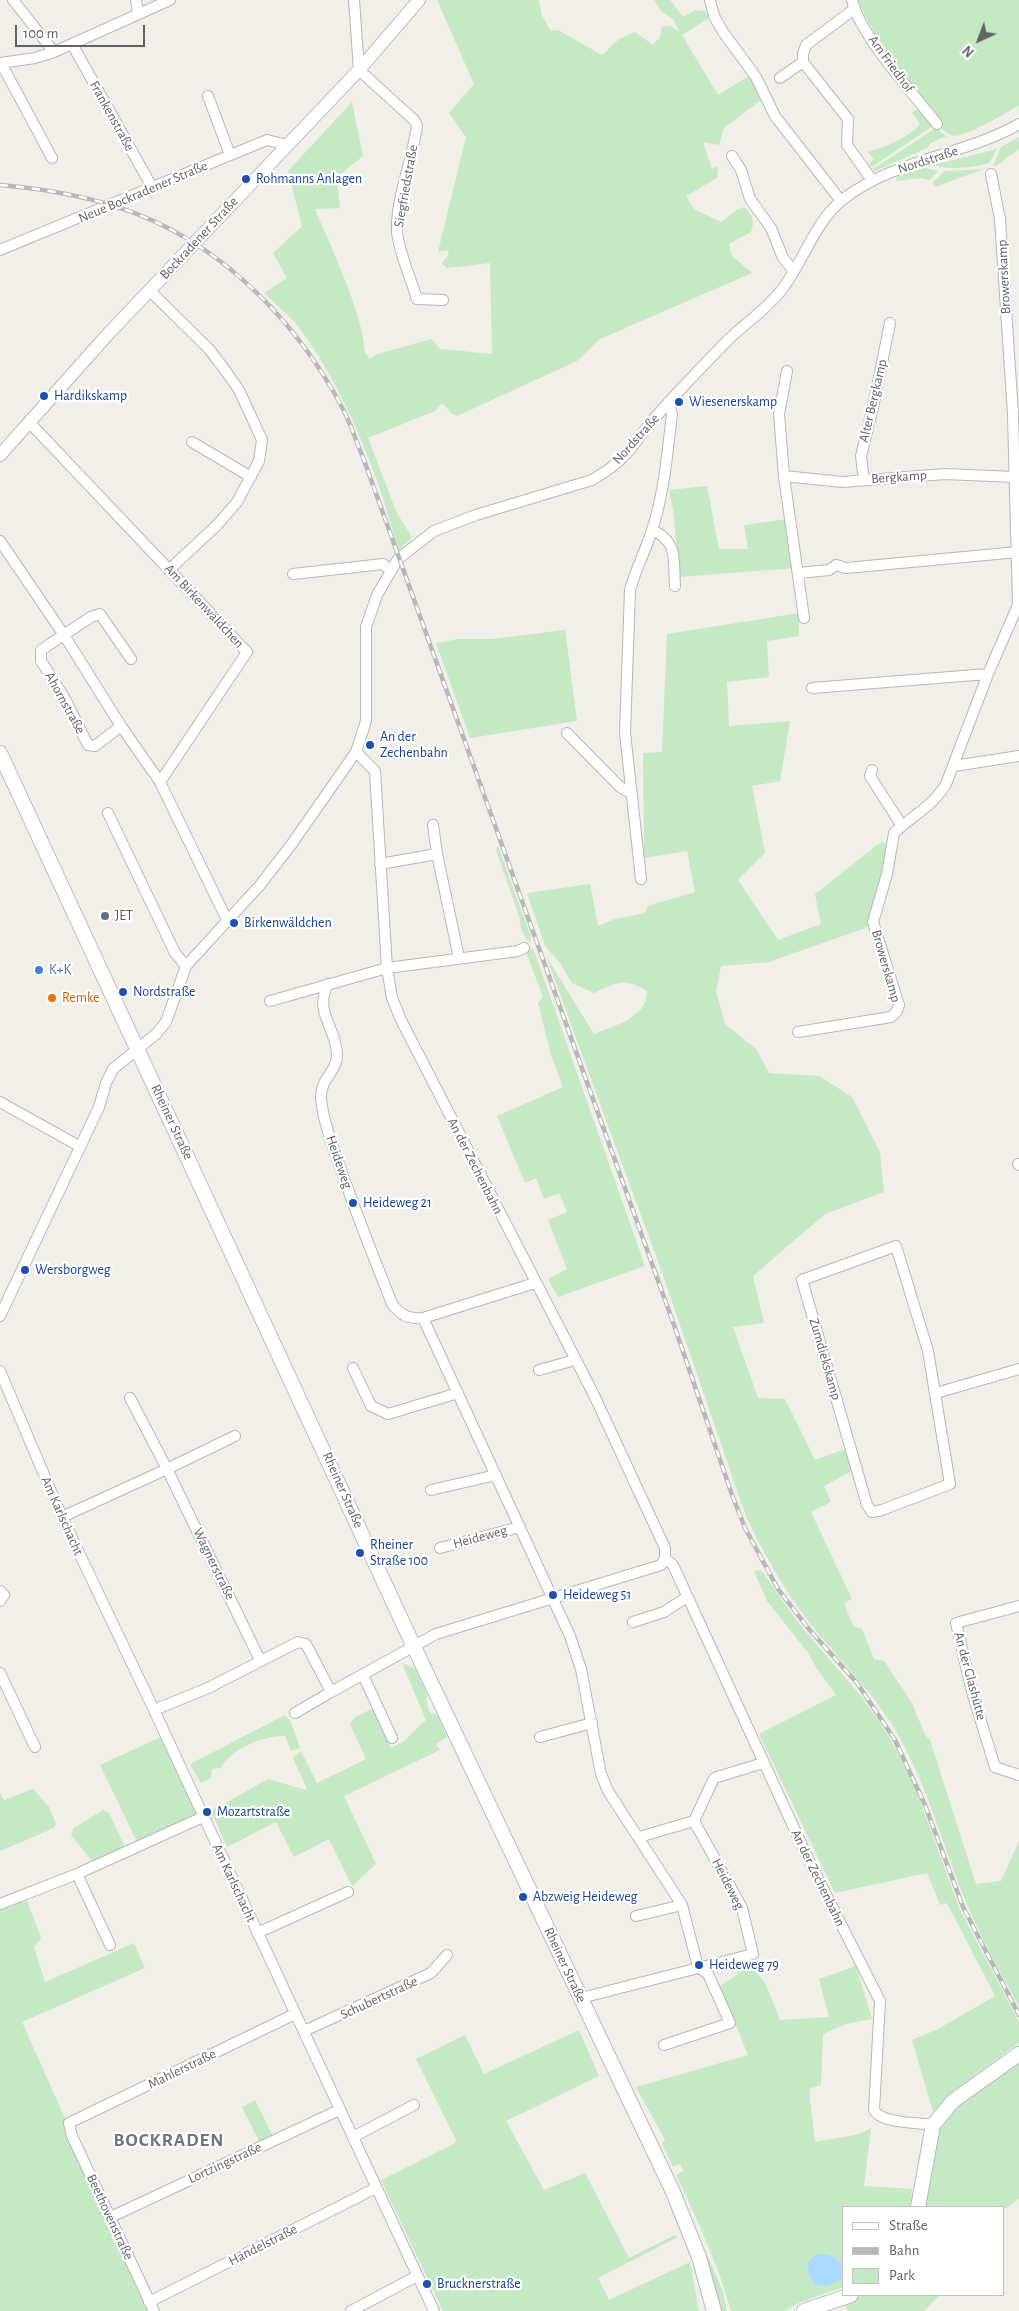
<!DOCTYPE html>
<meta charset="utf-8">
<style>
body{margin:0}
#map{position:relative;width:1019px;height:2311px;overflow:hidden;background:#f1efe8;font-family:"Alegreya Sans",sans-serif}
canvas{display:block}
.legend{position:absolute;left:842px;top:2206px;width:162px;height:90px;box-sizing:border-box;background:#fff;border:1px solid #bfc1c3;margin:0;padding:6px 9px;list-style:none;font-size:15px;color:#5f6368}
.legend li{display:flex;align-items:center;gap:10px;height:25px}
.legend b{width:25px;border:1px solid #bfc1c3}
.north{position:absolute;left:954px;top:15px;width:50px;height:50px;-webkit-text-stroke:4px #fff;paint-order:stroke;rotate:223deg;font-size:14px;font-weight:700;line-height:20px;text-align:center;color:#5f6368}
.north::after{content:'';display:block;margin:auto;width:18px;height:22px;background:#5f6368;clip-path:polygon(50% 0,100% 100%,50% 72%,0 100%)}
.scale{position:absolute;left:15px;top:25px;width:130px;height:22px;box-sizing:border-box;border:2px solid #5f6368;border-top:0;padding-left:6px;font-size:15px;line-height:18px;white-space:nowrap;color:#5f6368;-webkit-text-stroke:4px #fff;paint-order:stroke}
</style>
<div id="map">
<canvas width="1019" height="2311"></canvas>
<ul class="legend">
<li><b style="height:6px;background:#fff"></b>Straße</li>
<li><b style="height:6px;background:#b6b7b8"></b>Bahn</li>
<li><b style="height:14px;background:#c5e8c5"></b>Park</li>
</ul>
<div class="north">N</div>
<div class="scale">100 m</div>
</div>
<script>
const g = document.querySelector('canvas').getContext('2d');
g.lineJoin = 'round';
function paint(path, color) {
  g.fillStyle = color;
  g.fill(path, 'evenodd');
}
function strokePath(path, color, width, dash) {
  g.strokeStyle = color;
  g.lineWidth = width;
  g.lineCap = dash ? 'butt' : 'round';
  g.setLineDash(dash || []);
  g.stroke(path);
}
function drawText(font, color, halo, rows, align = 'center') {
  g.font = font + ' "Alegreya Sans",sans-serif';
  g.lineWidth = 4.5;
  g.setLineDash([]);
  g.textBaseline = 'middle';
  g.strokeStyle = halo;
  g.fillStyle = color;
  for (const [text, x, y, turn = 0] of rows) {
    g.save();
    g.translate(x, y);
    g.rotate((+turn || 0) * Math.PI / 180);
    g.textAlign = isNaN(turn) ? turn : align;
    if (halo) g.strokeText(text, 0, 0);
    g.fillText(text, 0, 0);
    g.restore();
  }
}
paint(new Path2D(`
 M437 0H539L542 16 551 31 558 30 602 55 619 39 635 32 653 45 660 37 662 27 671 26 679 32 674 20 661 11 654 0H670L683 17 695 10 705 11 709 18 682 35 718 95 749 76 765 97 724 128 719 145 703 142 712 169 718 166 717 178 686 196 694 209 721 222 736 210 744 207C753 215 755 221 751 232L729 244 732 256 752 273 600 339 577 361 457 416 452 414 442 403 435 411 368 438 396 511 412 538 398 551C380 476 344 387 297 325 288 314 275 304 264 293L287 278 273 253 302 226 288 171 352 102 363 156 337 177 340 208 315 209C331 248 363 313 365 353L370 359 377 354 432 339 440 349 492 354 490 263 447 268 442 263 449 254 447 250 438 252 466 137 449 113 474 84Z
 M858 0H1019V105C1007 113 968 135 955 136 950 136 942 129 939 126L943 122C910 84 877 46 858 0Z
 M919 108 933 126 872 167 869 164 874 159 868 152C887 146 907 139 920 124L912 112Z
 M936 128 948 138 943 137 929 144V147L875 171 873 169Z
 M1019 137V149L996 166H993L1001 147Z
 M997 149 989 163C975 168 947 170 934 165Z
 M921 167 938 171 929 180 922 178 896 181 897 176Z
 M984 169 935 187 933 182 945 171Z
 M707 486 719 549H748L744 525 787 519 794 568 680 577 673 510 669 490Z
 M799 613V636L767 641 769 677 727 682 729 726 790 721 780 781 752 786 765 853 738 880 778 940 821 924 815 894 881 842 891 844 877 904 868 927 769 962 721 966 716 991 725 1024 757 1050 769 1073 819 1076 852 1097 880 1152 884 1192 825 1214 753 1276 764 1323 733 1327 758 1398 785 1399 815 1460 848 1448 854 1470 824 1486 831 1502 811 1512 852 1599 844 1603 853 1626 862 1629 874 1659 884 1661 912 1703 925 1735 930 1740 976 1884 1001 1881 1019 1841V2007C1003 1977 986 1947 972 1916 943 1851 928 1780 889 1720 868 1688 841 1661 817 1632 788 1597 767 1559 747 1519L661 1270 546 956 594 1034C613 1026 648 1018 647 991 624 978 618 982 594 993L572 983 560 963 545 946 527 893 590 884 598 926 615 919 645 913 648 906 695 892 687 851 644 858 643 753 662 752 667 634Z
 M565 630 577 721 470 738 436 643 459 639H492Z
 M498 846 531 937 530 943C524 937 519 927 520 919L496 850Z
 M533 948 645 1266 558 1297 548 1279 567 1269 548 1220 567 1212 559 1193 544 1199 536 1178 525 1183 497 1116 563 1087 551 1055 538 1003 543 997 526 952Z
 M761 1570 799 1624 861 1696 884 1729 899 1755 918 1795 960 1910 1019 2022V2043L953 2091 933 2112 912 2040 938 2029 995 1996 947 1903 940 1905 927 1873 835 1893 759 1734 836 1695 815 1666 809 1654 767 1601 754 1571Z
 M402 1663 415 1668 427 1694V1705L431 1714H437L447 1737 436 1744 440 1750 344 1796 376 1864 352 1886 329 1839 294 1857 276 1822 227 1847 211 1811 268 1779 306 1790 307 1789 293 1758 301 1751 317 1783 366 1759 350 1724 355 1717 374 1708 391 1748 403 1742 426 1720Z
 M285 1715 291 1722 300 1748 291 1751 285 1736C265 1735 230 1749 221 1768L212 1769 211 1778 201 1783 190 1764Z
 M161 1737 197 1814 138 1841 136 1840 100 1765Z
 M33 1789 49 1807 56 1824 54 1828 0 1851V1793L4 1800Z
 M103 1810 109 1813 125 1847 92 1861 71 1835 74 1828Z
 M26 1898 41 1938 34 1947 45 1982 134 1943 145 1968 22 2022 151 2311H0V1906Z
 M753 1958 756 1971 766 1985 780 2020 829 2017 819 1979 856 1966 872 2019 846 2024 823 2034 821 2085 809 2089 815 2142 860 2134 871 2128 864 2186 912 2189 910 2207H843V2287L799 2303 784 2311H731C718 2264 697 2219 676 2175L684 2171 680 2164 673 2167 662 2144 665 2140 636 2087 748 2055 720 1986 738 1974 736 1963Z
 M579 2030 599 2076 506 2121 544 2190 585 2173 629 2258 675 2235 678 2237 598 2278 609 2300 690 2262 699 2311H443L381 2180 457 2142 416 2059 465 2035 484 2074Z
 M1019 2058V2199L1006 2208 923 2207 938 2125 950 2110Z
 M255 2100 273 2136 260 2143 242 2107Z
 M674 2179 722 2289 727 2311H721L710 2274 672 2180Z
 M863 2295H940L924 2311H848L845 2304Z`), '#c5e8c5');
paint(new Path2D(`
 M821 2254C837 2256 845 2262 841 2279L827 2286 815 2284C805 2272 803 2258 821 2254Z`), '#aadaff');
const minor = new Path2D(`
 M13 0 54 52
 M136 0 138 14
 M354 0 359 70 414 120 417 126C413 157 395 203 397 232 399 252 411 279 417 299L443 300
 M710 0 714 16 723 32 756 77 775 116 841 201
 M852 0C860 36 913 93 937 124
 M853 10 806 45 803 54V62L848 119 847 145 872 180
 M72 44 152 187
 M0 63 35 58 54 52 170 0
 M1 63 52 158
 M780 78 803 62
 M208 96 230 155
 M732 156 741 170 750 199 771 228 783 258 793 270
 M0 250 267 140 287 145
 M150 291 209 349 225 370 239 390 262 440 259 461 237 502 217 525 170 569
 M787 371 779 414 784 476 804 618
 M29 422 247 652 160 782 228 922
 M192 442 251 477
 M784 476 842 482 945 474 1014 477
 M864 480 861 456 873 407 890 323
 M652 530C679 542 673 560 675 586
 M0 541 64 635 121 726 160 782
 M799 573 829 570 836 565 846 568 1018 552
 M293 574 383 564 390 570
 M812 688 988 674
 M121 726 95 746 88 745 64 697 41 661V650L91 617 100 614 131 659
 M567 733 620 787 631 793
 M954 766 1019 756
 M872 770 870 776 902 826
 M108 813 175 953 186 966
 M437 854 459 958
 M380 864 437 854 433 825
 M641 879 625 733 630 590C635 571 644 554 650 536 664 497 667 455 672 414L669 403
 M328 984C314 1012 335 1026 337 1053 338 1072 320 1078 321 1098 323 1120 331 1141 338 1161 354 1209 374 1257 392 1304 402 1316 408 1319 423 1318L535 1283
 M270 1001 387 968 518 951 524 948
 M798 1032 891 1017 897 1011 899 1005 873 922 887 874 894 833C912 816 933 806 946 784L988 674 1018 605 1013 414 1000 219 991 174
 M0 1102 79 1146
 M1018 1164 1019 1165
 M896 1246 928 1351 950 1484 882 1510 872 1512 867 1505 802 1280Z
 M0 1316 99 1107 106 1083 113 1069 156 1034 166 1022 186 966 260 885 291 845 356 752 366 721V627L377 595 398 559 434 531 476 515 592 480C602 474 614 467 622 458 634 447 642 432 653 420 675 394 699 370 723 345 742 325 767 310 783 288 804 260 815 222 842 200 894 159 963 156 1019 124
 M423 1318 570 1636 581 1669 601 1774 608 1791 682 1905 698 1967 708 1974 730 2023 664 2045
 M353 1368 371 1406 388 1414 458 1393
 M539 1370 575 1360
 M0 1371 62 1517 154 1710 434 2311
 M936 1393 1019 1369
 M235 1436 167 1469 260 1660
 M431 1490 496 1475
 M62 1517 167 1469 130 1398
 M440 1548 520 1527
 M665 1558 673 1565 811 1865 880 2001 874 2110C882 2124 917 2122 933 2125
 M0 1591 4 1595 0 1601
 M1019 1606 956 1623 972 1692 995 1767 1019 1775
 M633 1622 664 1612 687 1597
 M0 1673 35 1747
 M363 1675 392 1738
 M154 1710 208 1688 298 1642 306 1644 331 1692 436 1634 661 1565 665 1558V1548L593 1393 401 1020 392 998 387 968 375 771 356 752
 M295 1713 331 1692
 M540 1737 592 1723
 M639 1837 694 1821
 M77 1874 110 1945
 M0 1904 77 1874 203 1817
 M636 1916 682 1905
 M257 1933 348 1892
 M581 1998 753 1954 742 1908 694 1821 714 1778 763 1763
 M304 2031 431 1973 447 1955
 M353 2137 414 2105
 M111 2217 339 2110
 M149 2302 376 2188
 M154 2311 72 2136 69 2123 295 2014
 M351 2311 417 2276`);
const tertiary = new Path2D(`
 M0 455 109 333 359 70 419 0`);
const secondary = new Path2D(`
 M0 753 414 1647 673 2192 699 2257 714 2311
 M918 2207 933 2125 953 2101 1019 2054
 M804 2311 851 2295`);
strokePath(minor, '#b5b8bc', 12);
strokePath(tertiary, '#b5b8bc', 14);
strokePath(secondary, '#b6babf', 16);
strokePath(minor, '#fff', 10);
strokePath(tertiary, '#fff', 12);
strokePath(secondary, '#fff', 14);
const rail = new Path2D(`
 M0 185C47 189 93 197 137 214 227 249 300 326 344 411 352 427 357 444 364 460L674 1325 731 1492 745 1528 778 1589 808 1628 857 1683 895 1740 925 1805 963 1907 1019 2015`);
strokePath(rail, '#b6b7b8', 4.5);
strokePath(rail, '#fff', 2.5, [8]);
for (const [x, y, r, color] of [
 [246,179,5,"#1a4fb4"],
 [44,396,5,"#1a4fb4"],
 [679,402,5,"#1a4fb4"],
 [370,745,5,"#1a4fb4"],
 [105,916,5,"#5c6f8a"],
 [234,923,5,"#1a4fb4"],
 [39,970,5,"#3f7fe0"],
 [123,992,5,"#1a4fb4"],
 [52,998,5,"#e8710a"],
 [353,1203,5,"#1a4fb4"],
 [25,1270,5,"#1a4fb4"],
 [360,1553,5,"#1a4fb4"],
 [553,1595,5,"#1a4fb4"],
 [207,1812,5,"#1a4fb4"],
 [523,1897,5,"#1a4fb4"],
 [699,1965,5,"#1a4fb4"],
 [427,2284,5,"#1a4fb4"]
]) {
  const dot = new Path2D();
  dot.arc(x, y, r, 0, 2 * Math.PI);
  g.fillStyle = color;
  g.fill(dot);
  strokePath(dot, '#fff', 2);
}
drawText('14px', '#5f6368', '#fff', [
 ["Am Friedhof",891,64,54],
 ["Frankenstraße",112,116,61],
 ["Nordstraße",928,160,-18],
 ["Siegfriedstraße",406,186,-80],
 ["Neue Bockradener Straße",143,192,-23],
 ["Bockradener Straße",199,238,-47],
 ["Browerskamp",1004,277,-93],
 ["Alter Bergkamp",873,401,-77],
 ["Nordstraße",636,439,-48],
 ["Bergkamp",899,477,-4],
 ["Am Birkenwäldchen",204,606,47],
 ["Ahornstraße",65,703,61],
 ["Browerskamp",886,966,74],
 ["Rheiner Straße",172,1122,65],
 ["Heideweg",339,1162,71],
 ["An der Zechenbahn",475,1166,63],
 ["Zumdiekskamp",825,1359,74],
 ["Rheiner Straße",343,1490,66],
 ["Am Karlschacht",62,1516,66],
 ["Heideweg",480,1537,-15],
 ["Wagnerstraße",214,1564,64],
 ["An der Glashütte",970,1676,75],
 ["An der Zechenbahn",818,1878,64],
 ["Am Karlschacht",234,1883,65],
 ["Heideweg",728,1884,63],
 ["Rheiner Straße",565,1965,65],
 ["Schubertstraße",379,1998,-25],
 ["Mahlerstraße",182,2069,-26],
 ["Lortzingstraße",225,2163,-25],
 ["Beethovenstraße",110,2217,65],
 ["Händelstraße",263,2245,-27]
]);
drawText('14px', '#164399', '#fff', [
 ["Rohmanns Anlagen",256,179],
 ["Hardikskamp",54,396],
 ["Wiesenerskamp",689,402],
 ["An der",380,737],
 ["Zechenbahn",380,753],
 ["Birkenwäldchen",244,923],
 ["Nordstraße",133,992],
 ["Heideweg 21",363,1203],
 ["Wersborgweg",35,1270],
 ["Rheiner",370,1545],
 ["Straße 100",370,1561],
 ["Heideweg 51",563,1595],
 ["Mozartstraße",217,1812],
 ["Abzweig Heideweg",533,1897],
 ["Heideweg 79",709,1965],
 ["Brucknerstraße",437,2284]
], 'left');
drawText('14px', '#4e5e75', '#fff', [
 ["JET",115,916]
], 'left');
drawText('14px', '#366cbe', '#fff', [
 ["K+K",49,970]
], 'left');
drawText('14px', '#c56008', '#fff', [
 ["Remke",62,998]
], 'left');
g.letterSpacing = '1px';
drawText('bold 19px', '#70757a', '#fff', [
 ["BOCKRADEN",169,2140]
]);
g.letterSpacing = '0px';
</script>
